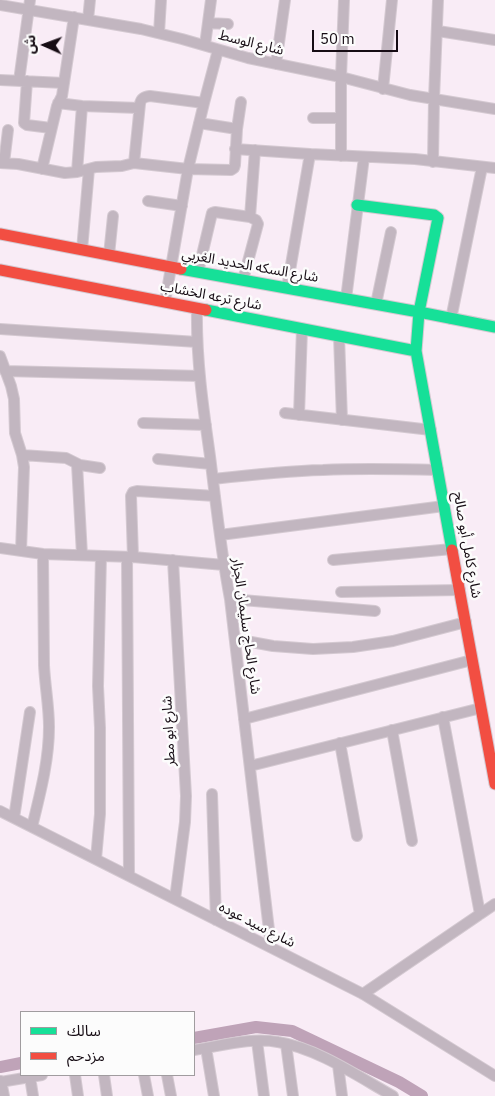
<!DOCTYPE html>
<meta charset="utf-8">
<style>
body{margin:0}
#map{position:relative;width:495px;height:1096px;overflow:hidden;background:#f9ecf6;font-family:"IBM Plex Sans","Noto Sans Arabic",sans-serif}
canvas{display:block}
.legend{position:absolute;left:20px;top:1011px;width:175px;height:65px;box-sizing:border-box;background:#fcfcfc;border:1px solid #a09c9f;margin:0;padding:6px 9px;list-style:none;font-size:15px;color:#160c14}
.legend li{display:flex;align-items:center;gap:10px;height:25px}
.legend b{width:25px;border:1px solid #a09c9f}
.north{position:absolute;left:20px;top:20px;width:50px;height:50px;-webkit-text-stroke:4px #fcfcfc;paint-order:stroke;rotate:272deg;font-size:14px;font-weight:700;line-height:20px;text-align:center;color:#160c14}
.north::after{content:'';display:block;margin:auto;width:18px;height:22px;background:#160c14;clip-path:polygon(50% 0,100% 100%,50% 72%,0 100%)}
.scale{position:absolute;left:312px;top:30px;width:86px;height:22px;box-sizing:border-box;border:2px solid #160c14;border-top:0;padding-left:6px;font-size:15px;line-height:18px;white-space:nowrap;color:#160c14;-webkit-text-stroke:4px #fcfcfc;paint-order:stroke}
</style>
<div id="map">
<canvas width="495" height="1096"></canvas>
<ul class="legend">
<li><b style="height:6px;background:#16e098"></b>سالك</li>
<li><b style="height:6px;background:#f24e42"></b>مزدحم</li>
</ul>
<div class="north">ش</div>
<div class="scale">50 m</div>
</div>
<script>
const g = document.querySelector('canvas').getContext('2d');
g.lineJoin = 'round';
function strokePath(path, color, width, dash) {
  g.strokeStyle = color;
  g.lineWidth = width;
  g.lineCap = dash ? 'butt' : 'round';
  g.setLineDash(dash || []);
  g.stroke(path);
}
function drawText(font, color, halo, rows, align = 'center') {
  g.font = font + ' "IBM Plex Sans","Noto Sans Arabic",sans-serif';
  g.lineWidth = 5;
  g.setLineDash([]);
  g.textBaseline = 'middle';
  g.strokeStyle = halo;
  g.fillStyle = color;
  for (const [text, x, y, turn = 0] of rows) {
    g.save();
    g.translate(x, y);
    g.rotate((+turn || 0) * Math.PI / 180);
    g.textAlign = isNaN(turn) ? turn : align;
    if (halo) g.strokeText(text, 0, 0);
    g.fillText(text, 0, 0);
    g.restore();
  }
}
strokePath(new Path2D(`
 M194 1038 256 1027 292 1031 399 1082 422 1096
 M0 1067 21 1063`), '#bfa3b8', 12);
const street = new Path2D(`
 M0 5 141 29 182 39 248 58 341 77 410 95 495 109
 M88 20 90 0
 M208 23 228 24
 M438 31 495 40
 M159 33 161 0
 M205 45 211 0
 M276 64 285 0
 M0 80 64 83
 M19 81 30 0
 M27 81 24 123 27 125 51 128
 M383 89 392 0
 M58 103 82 106 139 108
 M313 118H341
 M199 123 237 129
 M235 149 310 154 415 159 495 168
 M341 156V77L344 0
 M433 162 434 99 438 0
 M0 163 18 164 65 173 77 172 96 167 122 166 134 163 188 169 231 170 234 168 235 165 237 129 241 102
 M4 163 8 130
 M134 163 140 104C141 98 144 97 150 96L204 103
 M42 169 57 106 62 96 74 17
 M77 172 82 106
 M148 201 182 206
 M250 217 255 150
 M82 250 89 169
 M109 255 113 216
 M198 272 212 213 215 212 250 217 256 220 258 224 243 280
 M287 288 310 154
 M346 299 364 157
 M165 302 188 169 204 103 218 50
 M376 304 391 232
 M197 308C196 358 203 407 210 456 216 504 221 552 230 599L271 947
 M451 319 482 167
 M0 329 197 342
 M339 336 342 420
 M0 356 11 386 14 399 15 433 22 455 24 467 21 551
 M5 371 200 376
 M285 413 431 430
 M299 415 302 329
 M143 423 206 425
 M22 455 66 458 80 465 100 468
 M158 459 211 464
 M77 464 82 555
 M213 479C249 475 286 471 323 470 361 468 400 469 438 470
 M220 535 444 506
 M0 548 43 554 133 557 224 565
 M127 557 129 876
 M133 557 131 496 133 492 137 491 215 496
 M173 560 186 796 185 822 175 899
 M333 560 452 549
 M341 592 460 590
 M230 599 375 611
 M235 639 273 646 313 649 353 647 393 641 466 622
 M443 717 480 914
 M244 719 472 660
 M392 730 412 841
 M340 743 357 836
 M250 766 481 708
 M212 794 216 920
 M0 811 363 994 495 1076
 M14 818 30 712
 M32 827C40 794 49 761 49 727 49 706 45 686 44 665L43 554
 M96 859 100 814V728L98 686 101 556
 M363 994 495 904
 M257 1041 264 1096
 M286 1044 293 1096
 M206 1048 214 1096
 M194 1050C221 1046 251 1037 278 1042 317 1048 359 1077 393 1096
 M338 1065 342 1096
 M75 1075 78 1096
 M104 1075 107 1096
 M144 1075 148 1096
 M167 1075 171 1096
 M30 1077 33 1096
 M1 1081 4 1096
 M0 1082 42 1075`);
const fast = new Path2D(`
 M357 205 434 215 438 218 419 312 416 351 452 550
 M181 269 419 312 495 327
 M206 310 416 351`);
const jam = new Path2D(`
 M0 234 181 269
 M0 270 206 310
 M452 550 495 784`);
strokePath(street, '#d4c9d1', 12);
strokePath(fast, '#d4c9d1', 13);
strokePath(jam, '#d4c9d1', 13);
strokePath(street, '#c2b6c0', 10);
strokePath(fast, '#16e098', 11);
strokePath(jam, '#f24e42', 11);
drawText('14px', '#160c14', '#fcfcfc', [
 ["شارع الوسط",251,43,14],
 ["شارع السكه الحديد الغربي",250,266,10],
 ["شارع ترعه الخشاب",211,296,11],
 ["شارع كامل أبو صالح",467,545,80],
 ["شارع الحاج سليمان الجزار",246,626,82],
 ["شارع ابو مطر",169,731,-93],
 ["شارع سيد عوده",257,925,27]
]);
</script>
